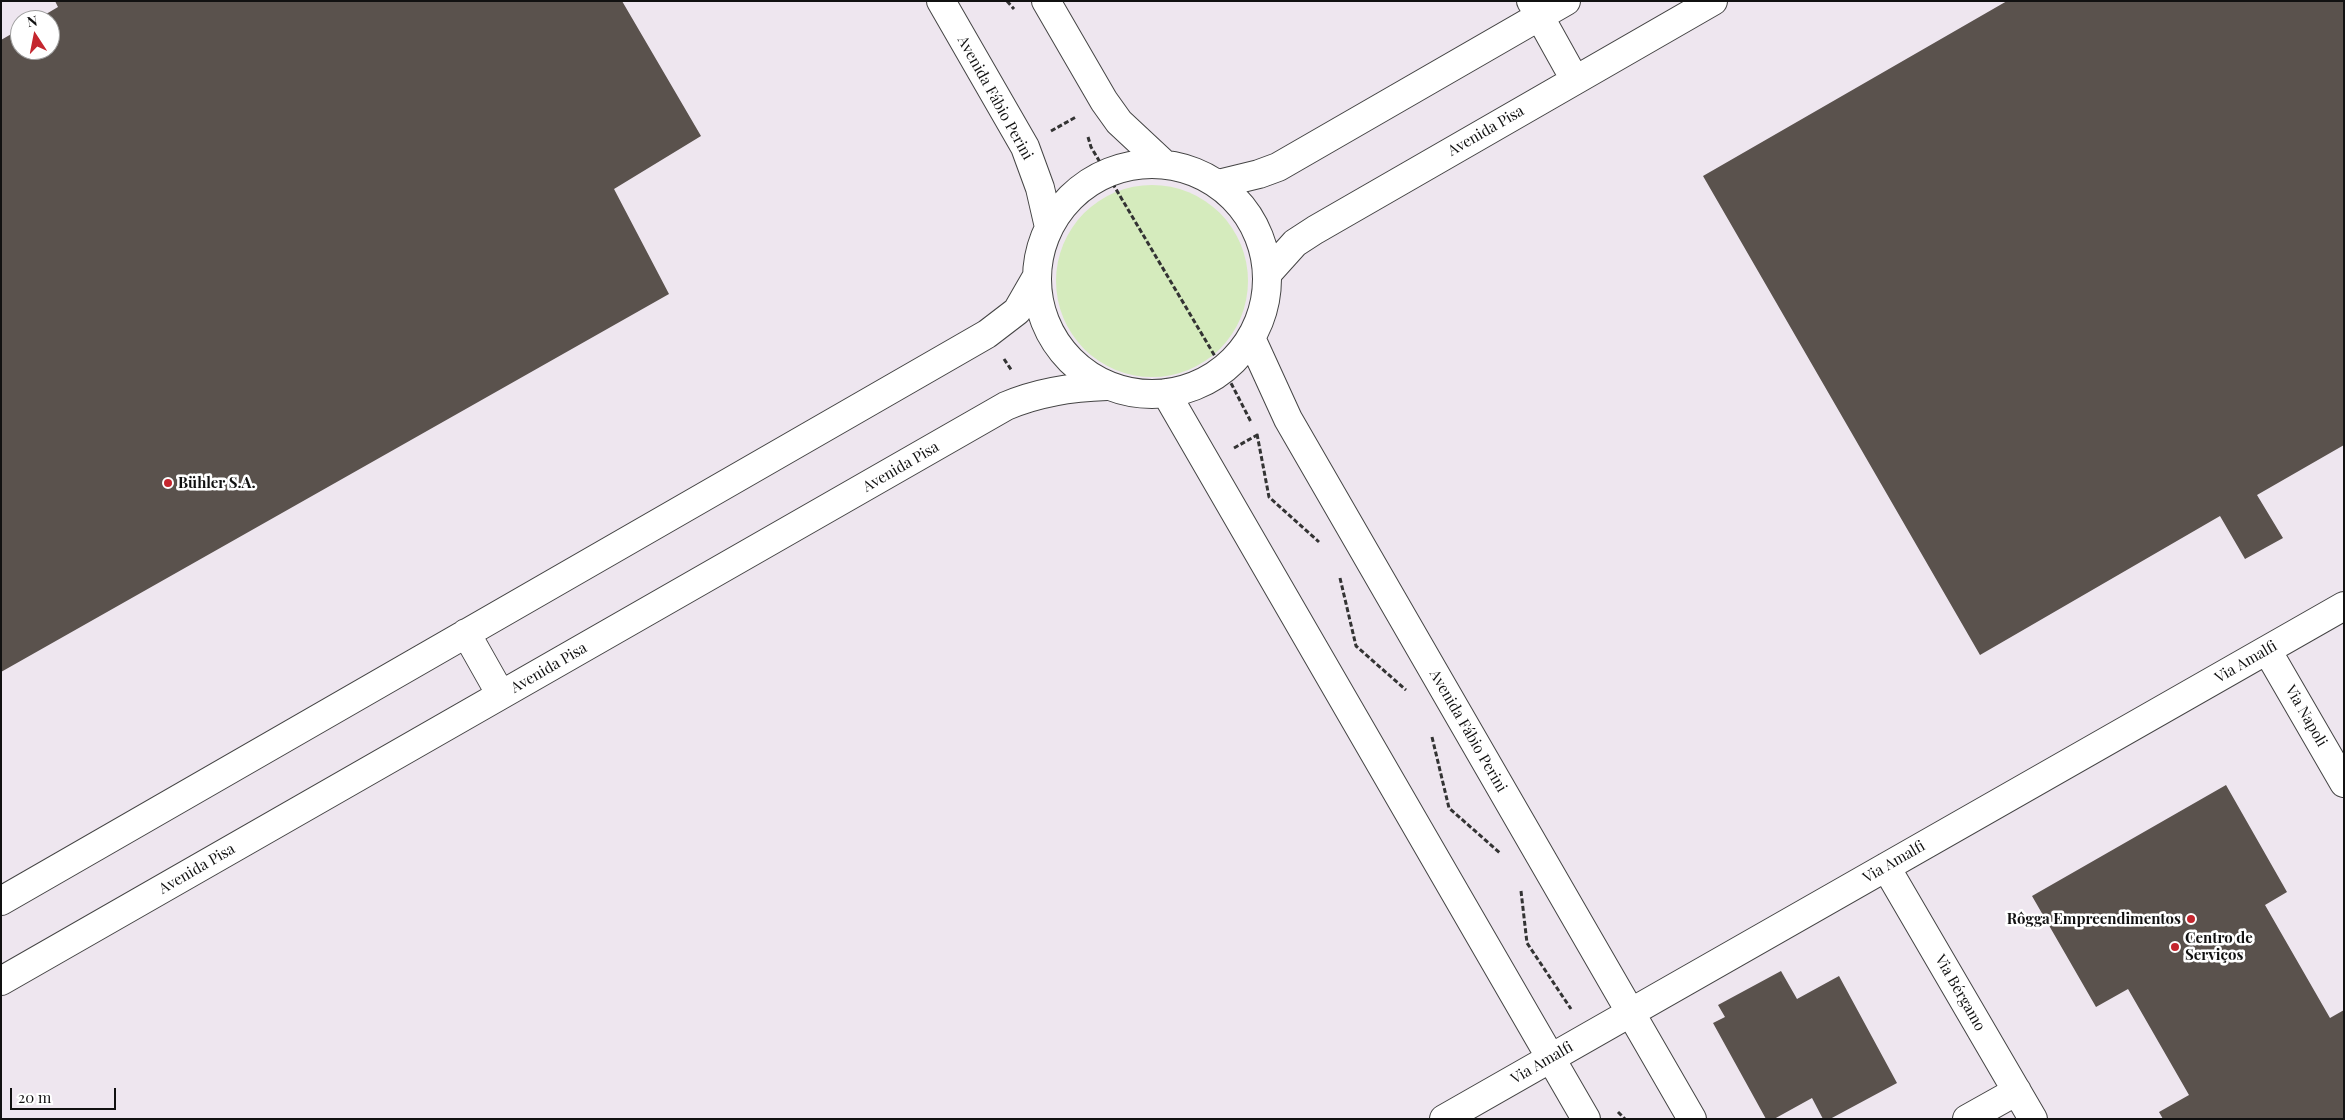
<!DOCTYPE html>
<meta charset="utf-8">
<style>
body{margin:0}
#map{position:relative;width:2345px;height:1120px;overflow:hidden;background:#fffdf5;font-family:"Playfair Display",serif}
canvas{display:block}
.frame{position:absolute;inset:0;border:2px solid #111;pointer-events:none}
.north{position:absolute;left:10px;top:10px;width:50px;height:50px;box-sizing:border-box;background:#fff;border:1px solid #a0a0a0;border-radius:50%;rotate:349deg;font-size:14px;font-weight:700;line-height:20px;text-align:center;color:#111}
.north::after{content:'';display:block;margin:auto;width:18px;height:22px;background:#c4262e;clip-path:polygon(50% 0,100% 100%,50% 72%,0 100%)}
.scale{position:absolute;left:10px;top:1088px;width:106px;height:22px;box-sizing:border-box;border:2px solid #111;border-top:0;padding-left:6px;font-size:15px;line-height:18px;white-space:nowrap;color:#111;-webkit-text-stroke:4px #fff;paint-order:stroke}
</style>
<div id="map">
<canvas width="2345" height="1120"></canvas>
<div class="frame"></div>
<div class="north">N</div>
<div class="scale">20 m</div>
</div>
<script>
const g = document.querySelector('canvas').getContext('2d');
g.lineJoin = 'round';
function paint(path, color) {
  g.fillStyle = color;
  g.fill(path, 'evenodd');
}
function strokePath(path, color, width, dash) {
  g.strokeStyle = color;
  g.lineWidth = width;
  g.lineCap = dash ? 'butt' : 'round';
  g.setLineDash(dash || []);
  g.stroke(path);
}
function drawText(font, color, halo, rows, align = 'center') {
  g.font = font + ' "Playfair Display",serif';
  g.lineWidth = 5;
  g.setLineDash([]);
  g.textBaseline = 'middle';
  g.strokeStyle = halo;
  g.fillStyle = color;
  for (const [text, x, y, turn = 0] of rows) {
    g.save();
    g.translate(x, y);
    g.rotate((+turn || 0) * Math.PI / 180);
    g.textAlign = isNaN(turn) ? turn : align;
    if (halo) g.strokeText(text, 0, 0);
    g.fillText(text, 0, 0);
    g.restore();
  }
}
paint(new Path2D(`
 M1 1H2344V1119H1ZM20 20H50V50H20Z`), '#eee6ef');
paint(new Path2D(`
 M1056 281a96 96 0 1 1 192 0a96 96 0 1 1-192 0Z`), '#d5ebbd');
paint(new Path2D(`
 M55 1H622L701 136 614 189 669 294 1 672V40L20 29V50H50V20H36L58 7Z
 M2007 1H2344V445L2257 495 2283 538 2245 559 2220 516 1980 655 1703 176Z
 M2226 785 2287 892 2265 905 2330 1018 2344 1010V1119H2163L2159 1112 2189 1095 2128 989 2096 1007 2032 896Z
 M1781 971 1797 999 1839 976 1897 1083 1830 1119H1823L1812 1098 1774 1119H1766L1713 1023 1725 1017 1718 1005Z`), '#5a524d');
const minor = new Path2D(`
 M941 1 1025 147 1040 188 1049 227
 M1046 1 1104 101 1119 122 1164 164
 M1531 1 1575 80
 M1037 279a115 115 0 1 1 230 0a115 115 0 1 1-230 0Z
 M1218 184 1259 174 1278 167 1566 1
 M1268 273 1295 243 1315 230 1713 1
 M1251 338 1288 419 1692 1119
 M1166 393 1586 1119
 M466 633 501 695
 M2267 650 2344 783
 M1886 867 2033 1119
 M1 901 987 334 1017 311 1036 278
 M1 981 1006 406C1039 392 1071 387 1107 386
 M1444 1119 2344 606
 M1967 1119 2017 1091`);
strokePath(minor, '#444', 30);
strokePath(new Path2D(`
 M1007 1 1014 9
 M1051 131 1076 117
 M1088 137 1091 147 1232 385 1251 422
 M1004 359 1012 371
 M1257 434 1269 497 1319 542
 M1234 448 1259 434
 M1340 578 1356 646 1406 690
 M1432 737 1449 808 1500 853
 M1521 891 1527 943 1571 1009
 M1618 1112 1625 1119`), '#333', 3, [5, 2.5]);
strokePath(minor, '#fff', 28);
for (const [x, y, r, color] of [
 [168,483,5,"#c4262e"],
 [2191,919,5,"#c4262e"],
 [2175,947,5,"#c4262e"]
]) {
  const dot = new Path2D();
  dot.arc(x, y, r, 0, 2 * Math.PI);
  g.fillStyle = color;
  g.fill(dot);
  strokePath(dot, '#fff', 2);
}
drawText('15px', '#111', '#fff', [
 ["Avenida Fábio Perini",995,98,61],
 ["Avenida Pisa",1486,131,-30],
 ["Avenida Pisa",901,467,-30],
 ["Via Amalfi",2246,662,-30],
 ["Avenida Pisa",549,668,-30],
 ["Via Napoli",2306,716,60],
 ["Avenida Fábio Perini",1468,731,60],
 ["Via Amalfi",1894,862,-30],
 ["Avenida Pisa",197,869,-30],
 ["Via Bérgamo",1960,993,60],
 ["Via Amalfi",1542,1063,-30]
]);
drawText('bold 15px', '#111', '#fff', [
 ["Bühler S.A.",178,483],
 ["Rôgga Empreendimentos",2181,919,"right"],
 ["Centro de",2185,938],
 ["Serviços",2185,955]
], 'left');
</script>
